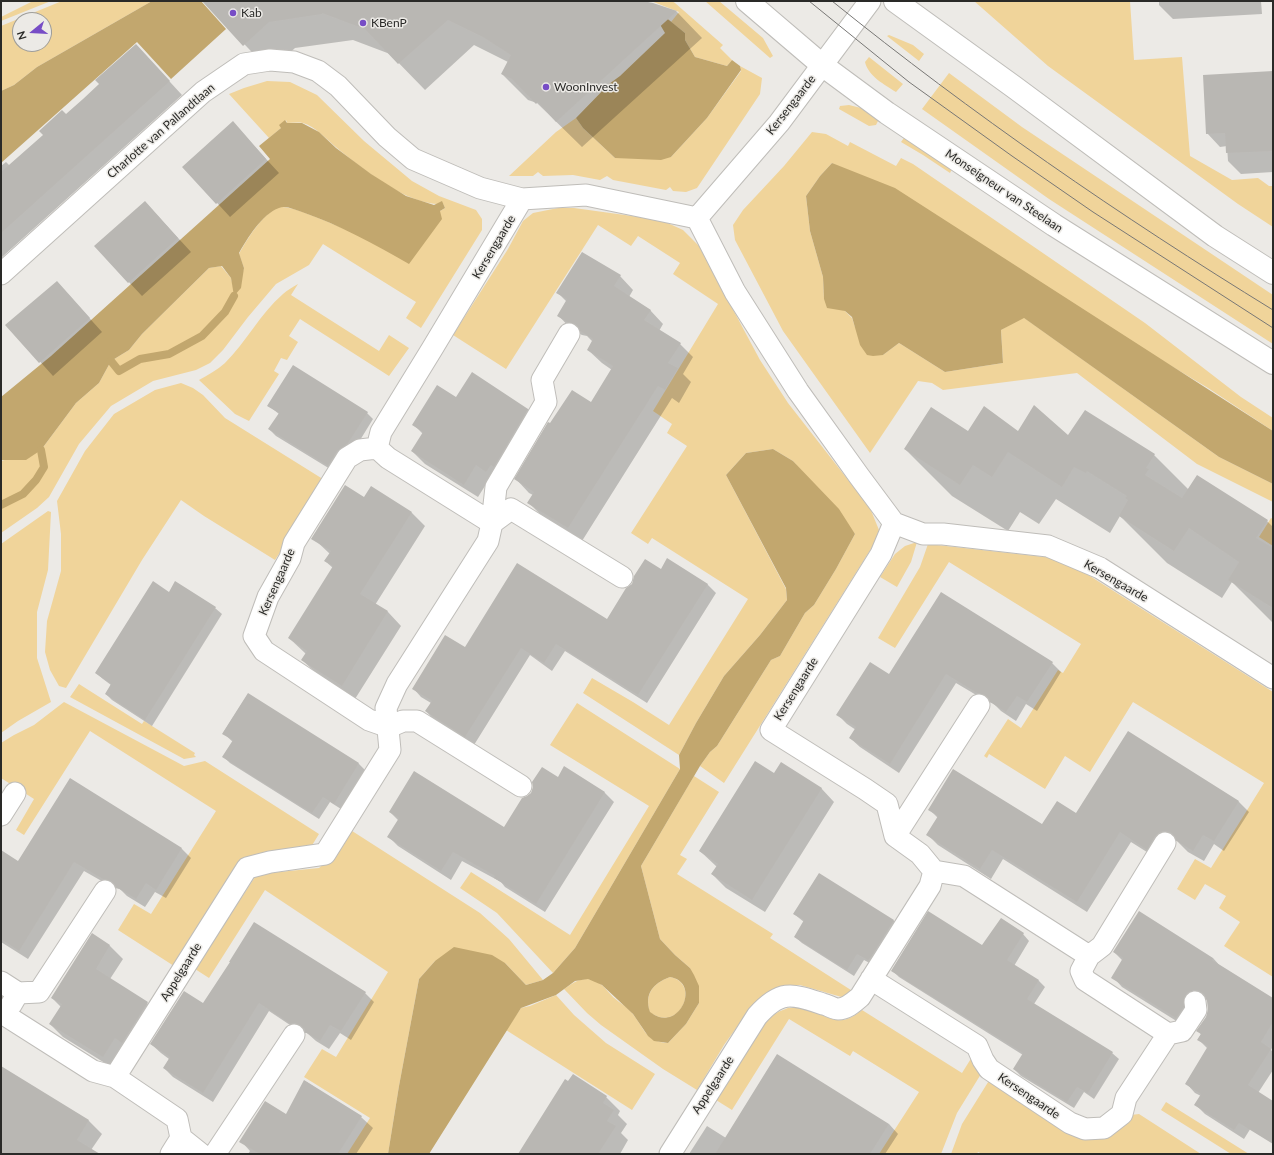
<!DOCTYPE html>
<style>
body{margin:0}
#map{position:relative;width:1274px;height:1155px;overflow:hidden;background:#eceae6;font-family:Lato,sans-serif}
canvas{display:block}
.frame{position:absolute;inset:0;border:2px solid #2a2a28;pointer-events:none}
.north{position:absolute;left:12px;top:12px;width:40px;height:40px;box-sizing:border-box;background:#eceae6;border:1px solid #9e9d9a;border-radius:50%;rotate:252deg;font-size:11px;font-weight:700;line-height:16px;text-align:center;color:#2a2a28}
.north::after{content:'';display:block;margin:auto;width:14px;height:18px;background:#774dc6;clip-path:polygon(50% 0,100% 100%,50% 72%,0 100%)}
</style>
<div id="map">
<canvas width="1274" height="1155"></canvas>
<div class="frame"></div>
<div class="north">N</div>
</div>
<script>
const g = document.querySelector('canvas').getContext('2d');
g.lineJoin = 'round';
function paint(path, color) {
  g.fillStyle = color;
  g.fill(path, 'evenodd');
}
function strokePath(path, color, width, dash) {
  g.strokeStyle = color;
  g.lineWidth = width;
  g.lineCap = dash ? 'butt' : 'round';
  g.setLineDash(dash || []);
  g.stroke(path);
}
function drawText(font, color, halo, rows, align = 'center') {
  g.font = font + ' Lato,sans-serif';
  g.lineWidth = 3;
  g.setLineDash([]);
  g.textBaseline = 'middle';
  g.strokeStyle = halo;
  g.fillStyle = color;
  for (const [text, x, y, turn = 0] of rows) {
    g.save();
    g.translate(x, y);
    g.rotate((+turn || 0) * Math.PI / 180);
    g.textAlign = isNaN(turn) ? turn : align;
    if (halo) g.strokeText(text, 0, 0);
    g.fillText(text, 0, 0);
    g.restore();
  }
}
paint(new Path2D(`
 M33 1H51L1 21V17Z
 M62 1H152L37 67 14 85 1 91V26ZM20 20H44V44H20Z
 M651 1H672L675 3 723 45 720 48 732 60 727 66 695 57 685 40V33L671 22 679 12Z
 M705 1H719L763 38 773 56 770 58Z
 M974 1H1130L1134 60 1182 57 1190 156 1232 180 1258 178 1269 186H1273V227L1238 204 1048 66Z
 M889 35 913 45 924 54 919 61 887 36Z
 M869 57 903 84 896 92C885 85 868 76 865 62Z
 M740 66 762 78 760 94 697 188 686 192 673 191 670 187 666 190 613 180 607 176 600 180 573 175 543 176 538 172 533 176H509L556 132 576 118 583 128 615 158 671 157 707 118 741 71Z
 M949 73 1022 127 1273 295V344L1049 199 922 109Z
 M267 81 290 82 317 95 364 141 412 181 439 196 476 210 482 219V230L421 328 406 318 416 302 323 244 309 265 276 284 248 317 223 350 210 363 196 370 153 381 111 406 79 444 49 497 37 508 1 533V461L41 450 76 403 99 383 111 361 129 350 142 334 209 268 221 266 231 278 235 295 244 268 239 254C246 241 264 211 280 207 293 205 344 229 359 235L440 211 445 208 443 204C408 206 364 170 337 148 326 139 316 127 303 123 298 122 292 123 287 123L286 120 281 128 269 138 229 94 244 88Z
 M849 105 861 108 880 117 876 125 869 126 839 109 840 106Z
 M812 132 826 134 848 146 850 142 896 166 901 158 913 164 1145 323 1241 397 1273 418V431L1208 388 832 163 820 176 806 196 810 231 823 277 824 299 845 311 852 318 855 327 883 355 899 343 945 372 1003 363 1001 330 1023 317 1219 457 1273 484V502L1197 464 1077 373 943 390 932 383 918 381 870 453 783 331 735 240 733 225 743 210 784 166Z
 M906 135 952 169 950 173 923 155 901 142Z
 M558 208H574L661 220 683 230 699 246 760 360 788 403 870 508 879 530 874 544 724 783 700 766 710 752 717 746 771 660 780 656 805 613 814 605 836 569 855 534 793 461 773 449 746 453 726 475 786 589 787 600 760 635 724 676 696 723 679 755 583 693 592 678 633 702 669 725 748 599 652 538 648 544 631 533 687 446 667 433 672 424 653 411 718 304 673 274 680 263 638 236 631 246 598 225 506 369 453 335 508 249 523 221 533 213Z
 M298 284 291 295 379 351 389 335 409 348 389 376 300 319 289 336 298 342 287 360 281 358 274 371 279 374 249 421 235 414 199 380C208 375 217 370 225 363 246 342 260 314 283 294 287 290 293 287 298 284Z
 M181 383 193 388 203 395 225 418 326 481 275 560 204 516 181 500 142 560 66 688 59 686 50 670 45 652 47 621 61 571V534L57 501 85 451 114 414 155 390Z
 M48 511 51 512 48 570 37 612V658L51 702 18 721 1 733V544Z
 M1271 518 1273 519V546L1259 537Z
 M917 542 911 562 897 587 880 577 895 554 905 546Z
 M928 544 1045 557 1063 562 1082 571 1273 692V977L1224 946 1240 922 1219 908 1226 896 1205 884 1195 900 1177 889 1195 859 1211 868 1264 783 1133 702 1090 772 1065 756 1045 789 989 754 987 758 984 756 1008 719 1021 728 1058 670 1063 673 1081 644 949 562 895 648 878 638 920 567Z
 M79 684 142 724 144 721 195 753 194 755 196 757 184 759 70 697Z
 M64 702 184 766 205 761 319 834 311 847 274 851 250 856 242 862 174 966 118 930 134 904 151 914 216 811 90 731 24 835 16 830 34 799 1 778V743L14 735 34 725Z
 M577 703 680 769 575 948 553 973 497 913 460 888 471 872 570 935 649 806 550 745Z
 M694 776 719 792 680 855 687 859 677 874 773 934 770 938 854 992 845 998 800 985 781 986 766 993 754 1003 724 1045 697 1090 663 1069 601 1025 587 1013 564 989C578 979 588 974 603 986 607 990 610 994 613 997 620 1003 627 1007 632 1013 644 1027 645 1042 668 1043L686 1024 699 1003 690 968 675 955 660 939 641 866Z
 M349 829 480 913 509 939 543 980 526 985 505 963 435 961 419 979 399 1086 388 1154H347L370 1118 304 1077 322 1049 336 1057 388 972 265 890 209 978 195 969 255 877 259 874 319 868 334 854Z
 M670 977C699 983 683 1024 659 1017 656 1016 653 1014 650 1013 644 994 653 983 670 977Z
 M556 995 574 1015 606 1043 655 1074 632 1110 506 1030 521 1008 530 1006Z
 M788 1008C792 1008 797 1007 801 1008 826 1012 836 1032 862 1010L962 1073 972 1057 975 1068 981 1074 957 1113 941 1154H879L919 1092 853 1051 850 1056 789 1019 732 1110 716 1100 767 1020 778 1012Z
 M990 1079 1076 1135 1131 1115 1139 1114 1201 1154H982L978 1152 977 1154H951L962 1124Z
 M1166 1102 1249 1154H1231L1161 1110Z`), '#f0d49a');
paint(new Path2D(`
 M152 1H201L226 29 171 79 137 42 1 163V91L14 85 37 67Z
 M664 16 685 33V40L695 57 727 66 732 60 740 66 741 70 707 118 671 157 661 160 615 158 583 128 576 118 609 84 620 76 665 33 658 21Z
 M285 120 287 123H302L319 132 336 148 371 174 406 196 434 205 442 201 445 208 440 211 442 219 409 264C374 244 340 225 302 212 295 210 286 205 279 208 262 214 247 239 239 253L244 268 241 288 234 296 231 278 222 266 209 268 142 334 129 350 111 361 99 383 76 403 41 450 26 460H2L1 461V397L51 356 270 159 259 146 281 128 279 125Z
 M832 163 895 188 1273 431V484L1219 457 1024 318 1001 330 1003 363 945 372 899 343 883 355 873 356 867 355 860 345 852 317 845 311 827 308 824 299 823 277 810 231 806 196 820 176Z
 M773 449 793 461 839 509 855 534 836 569 814 605 805 613 780 656 771 660 717 746 710 752 700 766 641 866 660 939 675 955 690 968 694 975 699 986V1003L686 1024 668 1043 654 1041 648 1036 633 1014 602 985 588 979 575 981 556 995 521 1008 429 1154H388L399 1086 419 979 435 961 454 947 492 955 505 963 526 985 543 980 553 973 575 948 680 769 679 755 696 723 724 676 760 635 787 600 786 588 726 475 746 453ZM670 977C699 982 683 1024 659 1017 656 1016 653 1014 650 1012 644 994 653 983 670 977Z`), '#c2a76e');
paint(new Path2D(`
 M203 1H640L653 4 677 12 702 38 582 147 537 103 528 100 502 74 508 62 474 45 425 90 390 54 353 40 295 48 270 71Z
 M1159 1H1261L1262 14 1173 19 1159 5Z
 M136 45 182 95 1 258V166L6 162 10 166 101 84Z
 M1273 72V172L1241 174 1228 161 1227 146 1220 147 1207 133Z
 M233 123 279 173 230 217 184 167Z
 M145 202 191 252 142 296 95 246Z
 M620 276 633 290 629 297 650 310 663 324 659 331 680 344 693 357 683 374 691 382 679 403 672 398 582 541 542 516 529 503 533 495 529 493 516 479 551 424 592 404 612 370 602 363 588 350 593 342 587 336 582 335 571 329 558 315 567 302 558 293Z
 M57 282 102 332 53 376 7 325Z
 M457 398 528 409 541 422 490 478 478 497 425 464 412 451 423 434 413 424Z
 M269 406 367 413 373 419 354 450 335 472 276 436 269 429 279 414Z
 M969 432 1018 433 1069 436 1154 455 1188 489 1267 521 1273 527V623L1232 582 1222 598 1167 563 1120 516 1110 533 1056 499 1039 524 1020 512 1008 531 952 496 905 449Z
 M371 487 412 513 425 526 375 605 388 612 401 626 355 699 316 673 302 660 306 654 289 638 333 568 325 561 330 554 313 538 365 498Z
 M661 570 707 584 716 593 647 703 565 651 552 671 530 655 474 745 434 720 426 711 431 703 421 697 413 688 465 648 607 620 633 584Z
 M169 593 215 608 222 614 152 726 112 700 106 694 111 685 103 679 96 673Z
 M1052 663 1061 672 1037 711 1026 704 1016 721 1001 711 993 703 988 702 956 683 899 773 860 747 850 738 856 730 847 724 838 715 890 675Z
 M248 694 359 764 365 770 341 809 330 802 319 819 230 763 224 757 233 742 223 733Z
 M1128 733 1239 802 1249 812 1224 851 1214 844 1204 861 1188 852 1177 841 1170 842 1158 859 1131 842 1087 912 1003 859 991 879 938 845 928 835 938 818 929 809 1043 826 1076 814Z
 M565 768 605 793 614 802 545 912 505 887 501 882 462 861 451 880 398 846 389 837 399 821 390 812 504 829 527 797 558 778Z
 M774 775 821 788 834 802 765 912 726 888 712 874 717 867 700 851Z
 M71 780 182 849 191 858 166 898 155 892 145 907 127 896 120 889 114 888 84 871 28 959 1 942V851L18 862Z
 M819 874 894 921 900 928 875 966 864 960 854 976 802 943 795 937 804 922 794 914Z
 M1023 934 1029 941 1014 966 1039 981 1045 987 1034 1004 1112 1053 1119 1059 1094 1099 1084 1092 1074 1108 1021 1076 1014 1069 1023 1055 899 977 892 970Z
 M92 935 110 946 123 959 110 979 147 1003 161 1016 116 1070 63 1037 50 1024 61 1007 52 998Z
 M1114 952 1213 958 1221 967 1273 999V1046L1271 1050 1273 1052V1070L1258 1093 1267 1102 1244 1139 1205 1114 1195 1104 1201 1096 1195 1093 1186 1083 1208 1049 1198 1039 1201 1034 1198 1031 1207 1017 1209 1009 1208 1000 1204 999 1186 1027 1122 987 1113 977 1123 961Z
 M365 993 374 1002 351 1040 340 1033 329 1049 316 1041 307 1033H302L269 1011 213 1102 173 1077 164 1068 169 1059 161 1053 151 1044 203 1005Z
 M1 1067 89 1121 102 1134 91 1150 98 1154H3L1 1153Z
 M305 1081 361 1117 373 1128 356 1154H248L250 1151 241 1141 287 1116Z
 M606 1097 620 1111 618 1115 627 1124 621 1133 628 1140 620 1154H520Z
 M889 1124 898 1134 885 1154H689L707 1126 726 1138Z`), '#0003');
strokePath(new Path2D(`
 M111 361 119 371 140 359 169 354 202 336 225 312 234 296
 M1 505 23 494 36 480 44 467 41 450`), '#c2a76e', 8);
paint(new Path2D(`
 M202 1H643L653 3 677 11 556 122 538 102 536 104 512 79 501 74 511 55 483 37 448 20 398 64 365 29 322 13V14L269 22 243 46Z
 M136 44 170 81 1 233V172L43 135 39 131 62 110 66 114 83 99 99 84 95 80Z
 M1273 71V151L1226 153 1225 133 1206 134 1203 75Z
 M233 121 266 159 216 204 182 167Z
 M145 201 178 238 128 283 94 246Z
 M582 252 621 275 614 286 651 310 644 320 681 343 668 363 678 368 665 390 658 386 568 528 527 503 534 492 514 479 548 422 550 423 572 390 591 402 613 366 587 350 593 339 580 331 579 328 575 324 567 322 557 316 567 299 556 293Z
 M57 281 90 318 39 363 5 325Z
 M293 365 368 412 348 443 337 451 328 466 268 429 279 413 267 406Z
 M472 372 528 409 494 467 491 465 486 472 476 465 464 485 411 451 423 432 412 425 437 385 456 397Z
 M1034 405 1068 435 1085 410 1155 454 1146 468 1149 469 1145 475 1182 498 1197 475 1268 520 1256 538 1273 548V608L1228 580 1239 562 1189 528 1174 551 1119 516 1128 500 1125 498 1127 496 1087 471 1086 473 1074 467 1062 487 1008 452 992 477 973 465 960 485 904 449 931 407 968 431 984 406 1018 431Z
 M345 485 364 497 371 486 412 512 360 594 388 611 342 686 301 660 307 651 288 638 333 566 324 561 331 551 311 539Z
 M667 558 708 584 638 695 556 644 544 663 521 648 465 737 425 711 432 701 412 689 445 635 465 647 517 563 607 619 626 588 632 584 634 576 645 559 661 569Z
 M153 581 169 592 175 581 216 607 145 720 105 694 111 684 95 673Z
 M941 592 1053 662 1027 702 1017 696 1006 712 990 702 989 699 985 695 977 693 946 674 890 764 849 738 856 727 836 715 870 662 889 674Z
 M248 693 359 763 334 804 323 797 312 813 222 757 233 740 222 734Z
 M1128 731 1239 801 1214 841 1203 835 1193 851 1177 841 1175 837 1172 833 1165 831 1160 832 1155 836 1147 850 1120 832 1077 902 992 850 980 869 926 835 938 816 928 810 953 769 1042 824 1057 801 1076 813Z
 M755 761 774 773 781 762 822 788 752 900 711 874 718 864 699 851Z
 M564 766 605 792 536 904 494 878 495 876 453 852 441 871 387 837 399 818 389 812 414 771 504 827 522 798 527 796 531 793 533 787 532 782 542 767 558 777Z
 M70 778 182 848 156 890 146 883 136 899 116 887 111 881 103 879 74 862 19 951 1 939V850L18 861Z
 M819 873 894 920 871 957 868 960 857 954 847 970 794 937 804 920 793 914Z
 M928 911 982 945 1001 918 1024 933 1007 960 1039 980 1027 999 1113 1052 1088 1093 1077 1087 1067 1102 1013 1069 1023 1053 891 971Z
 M1139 911 1213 958 1212 960 1273 998V1022L1261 1042 1271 1049 1248 1085 1273 1101V1144L1239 1123 1234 1130 1194 1105 1201 1094 1185 1084 1208 1046 1197 1040 1201 1034 1196 1031 1206 1017 1208 1009 1207 1001 1204 994 1199 991 1194 990 1187 993 1184 998V1007L1176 1018 1111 978 1123 958 1113 952Z
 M254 922 366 992 341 1031 330 1025 320 1041 305 1032V1029L300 1025 295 1023 291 1024 259 1003 203 1093 163 1068 170 1057 150 1044 184 991 203 1003 230 962H229Z
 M92 933 110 945 96 969 148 1002 122 1043 115 1038 103 1057 49 1024 62 1004 51 998Z
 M777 1054 889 1124 870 1154H715Z
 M1 1066 89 1120 77 1140 100 1154H1Z
 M573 1074 607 1096 603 1103 614 1110 607 1121 616 1126 598 1154H518L565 1079 568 1081Z
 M304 1080 362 1116 338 1154H260L239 1142 265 1101 286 1114Z`), '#b9b7b3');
const minor = new Path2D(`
 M1 274 203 92 244 64 270 60 294 62 318 71 338 86 387 137 413 159 480 188 522 199
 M377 448 360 450 347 458 294 543 290 558 268 597 254 636 264 651 369 720 389 727 403 721H417L521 786
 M492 523 496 487 546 402 542 380 569 334
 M492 523 511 509 622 577
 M894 523 923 534H943L1048 546 1100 568 1273 678
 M1 815 15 793
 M895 836 979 705
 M1089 956 1102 946 1165 843
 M871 979 977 1046 983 1060 989 1069 1070 1123 1085 1129 1104 1128 1122 1114 1126 1098 1168 1034 1085 980 1081 971 1089 956 964 876 934 871
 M1 982 18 993 11 1005
 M18 993 39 992 105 891
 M5 1015 93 1071 115 1077
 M1168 1034 1182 1031 1196 1010 1195 1002
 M181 1138 201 1154
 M171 1154 181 1138 177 1119 115 1077 247 868 270 862 325 854 390 750 386 708 397 684 488 541 492 523 388 458 377 448 381 432 432 349 522 199 586 195 697 218
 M215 1154 294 1035
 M670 1154 757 1016C781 989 792 994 823 1004 828 1005 834 1009 838 1009 847 1009 854 1002 860 997L930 886 934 871 920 854 895 836 887 804 865 789 771 730 881 554 894 523 859 476 798 391 735 292 697 218 779 123 870 1`);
const secondary = new Path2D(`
 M747 1 822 65 887 113 1054 225 1273 363
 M895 1 1014 87 1215 236 1273 273`);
strokePath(minor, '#bfbdb9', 23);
strokePath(secondary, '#bfbdb9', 24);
strokePath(minor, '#fff', 21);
strokePath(secondary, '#fff', 22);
strokePath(new Path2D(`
 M809 1 909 82 1012 156 1093 212 1273 328
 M832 1C972 114 1120 216 1273 310`), '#787775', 1);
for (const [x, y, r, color] of [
 [233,13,4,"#774dc6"],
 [363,23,4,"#774dc6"],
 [546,87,4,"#774dc6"]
]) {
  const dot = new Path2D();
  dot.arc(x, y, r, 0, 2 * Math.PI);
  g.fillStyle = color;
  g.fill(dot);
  strokePath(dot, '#eceae6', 1.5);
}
drawText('12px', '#2a2a28', '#eceae6', [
 ["Kab",241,13],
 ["KBenP",371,23],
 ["WoonInvest",554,87]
], 'left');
drawText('12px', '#2a2a28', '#eceae6', [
 ["Kersengaarde",791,105,-52],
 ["Charlotte van Pallandtlaan",161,131,-41],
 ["Monseigneur van Steelaan",1004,191,34],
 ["Kersengaarde",494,247,-59],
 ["Kersengaarde",1116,581,30],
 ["Kersengaarde",277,582,-66],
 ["Kersengaarde",796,689,-58],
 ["Appelgaarde",181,972,-58],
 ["Appelgaarde",713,1085,-57],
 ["Kersengaarde",1029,1096,34]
]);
</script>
